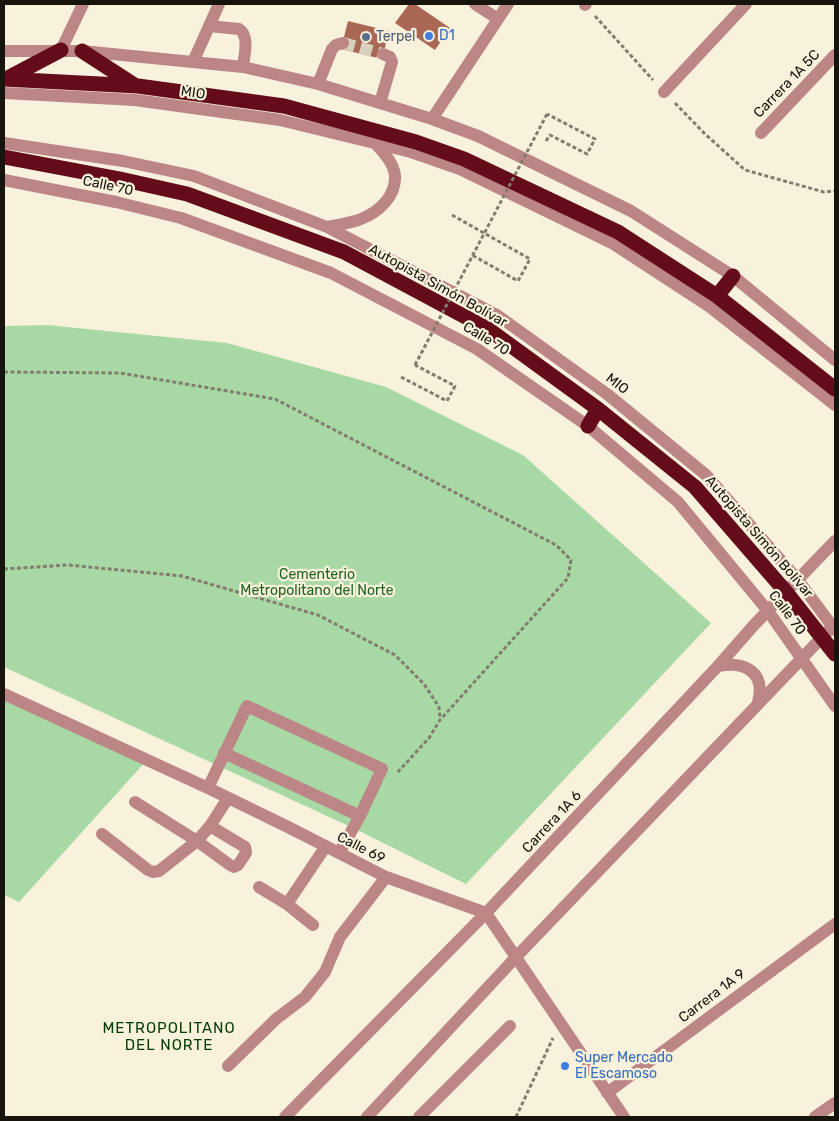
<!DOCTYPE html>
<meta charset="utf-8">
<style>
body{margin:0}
#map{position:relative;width:839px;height:1121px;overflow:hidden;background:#f8f1db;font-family:Rubik,sans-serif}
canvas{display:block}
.frame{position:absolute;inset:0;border:5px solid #16140c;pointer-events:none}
</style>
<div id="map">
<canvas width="839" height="1121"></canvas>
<div class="frame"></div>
</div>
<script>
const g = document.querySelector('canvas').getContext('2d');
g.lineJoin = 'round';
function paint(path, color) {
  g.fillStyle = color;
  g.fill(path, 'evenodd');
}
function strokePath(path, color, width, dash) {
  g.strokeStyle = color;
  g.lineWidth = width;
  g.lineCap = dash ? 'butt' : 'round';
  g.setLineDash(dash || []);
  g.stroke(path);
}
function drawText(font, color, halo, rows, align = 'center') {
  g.font = font + ' Rubik,sans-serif';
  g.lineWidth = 4.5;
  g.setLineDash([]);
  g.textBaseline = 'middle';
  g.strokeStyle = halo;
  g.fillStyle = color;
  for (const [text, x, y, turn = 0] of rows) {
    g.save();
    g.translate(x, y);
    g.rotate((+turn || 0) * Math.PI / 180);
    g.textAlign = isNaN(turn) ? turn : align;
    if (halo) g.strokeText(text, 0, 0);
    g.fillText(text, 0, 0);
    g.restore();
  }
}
paint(new Path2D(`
 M47 325 227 343 386 387 523 455 711 623 466 884 353 828 4 667V326Z
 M4 694 147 760 19 902 4 895Z`), '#a8d9a5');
paint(new Path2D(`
 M409 4H415L450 28 435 50 395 23Z
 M348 21 389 31 382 59 341 49Z`), '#a96854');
strokePath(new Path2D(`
 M343 43 383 54`), '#d6d0bc', 12, [12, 6]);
strokePath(new Path2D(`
 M595 16 653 80
 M675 103 705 134 745 170 824 192 835 191
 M546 141 550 135 587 154 595 139 547 114
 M452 215 530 259 518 281 472 255
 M4 372 120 373 275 399 556 545 571 560 568 578 440 720 429 738 397 773
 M401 377 447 401 455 386 415 365
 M4 569 68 565 182 576 318 615 395 655 424 684 439 707 440 719
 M516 1117 553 1038`), '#827d6f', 3, [4, 2.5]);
strokePath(new Path2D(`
 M475 4 498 19
 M585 5 586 4
 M209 26 239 29C250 36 244 56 243 67
 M61 50 83 4
 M4 51H82L243 67 318 84 432 119 478 136 631 211 733 276 835 360
 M193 62 219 4
 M318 84 332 49 336 45 343 43
 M664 92 746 4
 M4 93 135 100 280 120 411 152 460 169 612 243 710 307 835 405
 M380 103 392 62 390 57 383 54
 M432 119 508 4
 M761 133 835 55
 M4 143 123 161 194 176 327 227 497 315 607 394 706 475 798 580 835 630
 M4 180 116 202 181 218 331 273 477 349 588 426 678 502 768 611 835 706
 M327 227C338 225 351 223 361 219 379 212 396 196 395 176 394 163 383 152 375 143
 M718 666C745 661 766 672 758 702
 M4 694 208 788 290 828 386 877 486 913 624 1117
 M224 753 360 816
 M208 788 247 706 382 769 360 816 339 853
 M135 802 197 841 210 826 228 798
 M102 834 148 870 153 872 159 871 197 841 230 865 234 867 238 865 246 853 245 847 210 826
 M259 887 287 904 313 925
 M287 904 326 846
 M228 1066 276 1019 305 997 325 972 340 937 386 877
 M607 1093 835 924
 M285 1117 486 913 718 666 754 625 835 541
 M367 1117 517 956 828 631
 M419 1117 510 1026
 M815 1117 835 1103`), '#bd8686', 12);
strokePath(new Path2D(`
 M82 51 136 86
 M4 79 138 86 284 106 416 142 464 159 618 232 717 296 835 389
 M6 79 61 50
 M4 157 120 179 187 194 344 252 488 329 598 409 695 487 786 592 835 654
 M717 296 733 276
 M588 426 598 409`), '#640c1a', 15);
strokePath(new Path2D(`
 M415 365 547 114`), '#827d6f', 3, [4, 2.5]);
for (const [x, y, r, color] of [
 [429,36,5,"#3f7fe0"],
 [366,37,5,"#5c6f8a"],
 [565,1066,5,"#3f7fe0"]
]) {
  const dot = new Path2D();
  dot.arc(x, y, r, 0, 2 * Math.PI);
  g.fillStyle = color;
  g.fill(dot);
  strokePath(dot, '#f8f1db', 2);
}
drawText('14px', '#366cbe', '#f8f1db', [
 ["D1",439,36],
 ["Super Mercado",575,1058],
 ["El Escamoso",575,1074]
], 'left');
drawText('14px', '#4e5e75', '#f8f1db', [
 ["Terpel",376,37]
], 'left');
drawText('14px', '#16140c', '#f8f1db', [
 ["Carrera 1A 5C",787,84,-46],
 ["MIO",193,93,8],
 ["Calle 70",108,186,12],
 ["Autopista Simón Bolívar",438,286,29],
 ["Calle 70",486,339,31],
 ["MIO",617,384,38],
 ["Autopista Simón Bolívar",759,537,49],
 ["Calle 70",787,613,53],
 ["Carrera 1A 6",552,822,-47],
 ["Calle 69",361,848,27],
 ["Carrera 1A 9",712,996,-37]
]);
drawText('14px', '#206321', '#f8f1db', [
 ["Cementerio",317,575],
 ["Metropolitano del Norte",317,591]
]);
g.letterSpacing = '1px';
drawText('15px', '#003902', '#f8f1db', [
 ["METROPOLITANO",169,1029],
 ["DEL NORTE",169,1046]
]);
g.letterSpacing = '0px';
</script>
